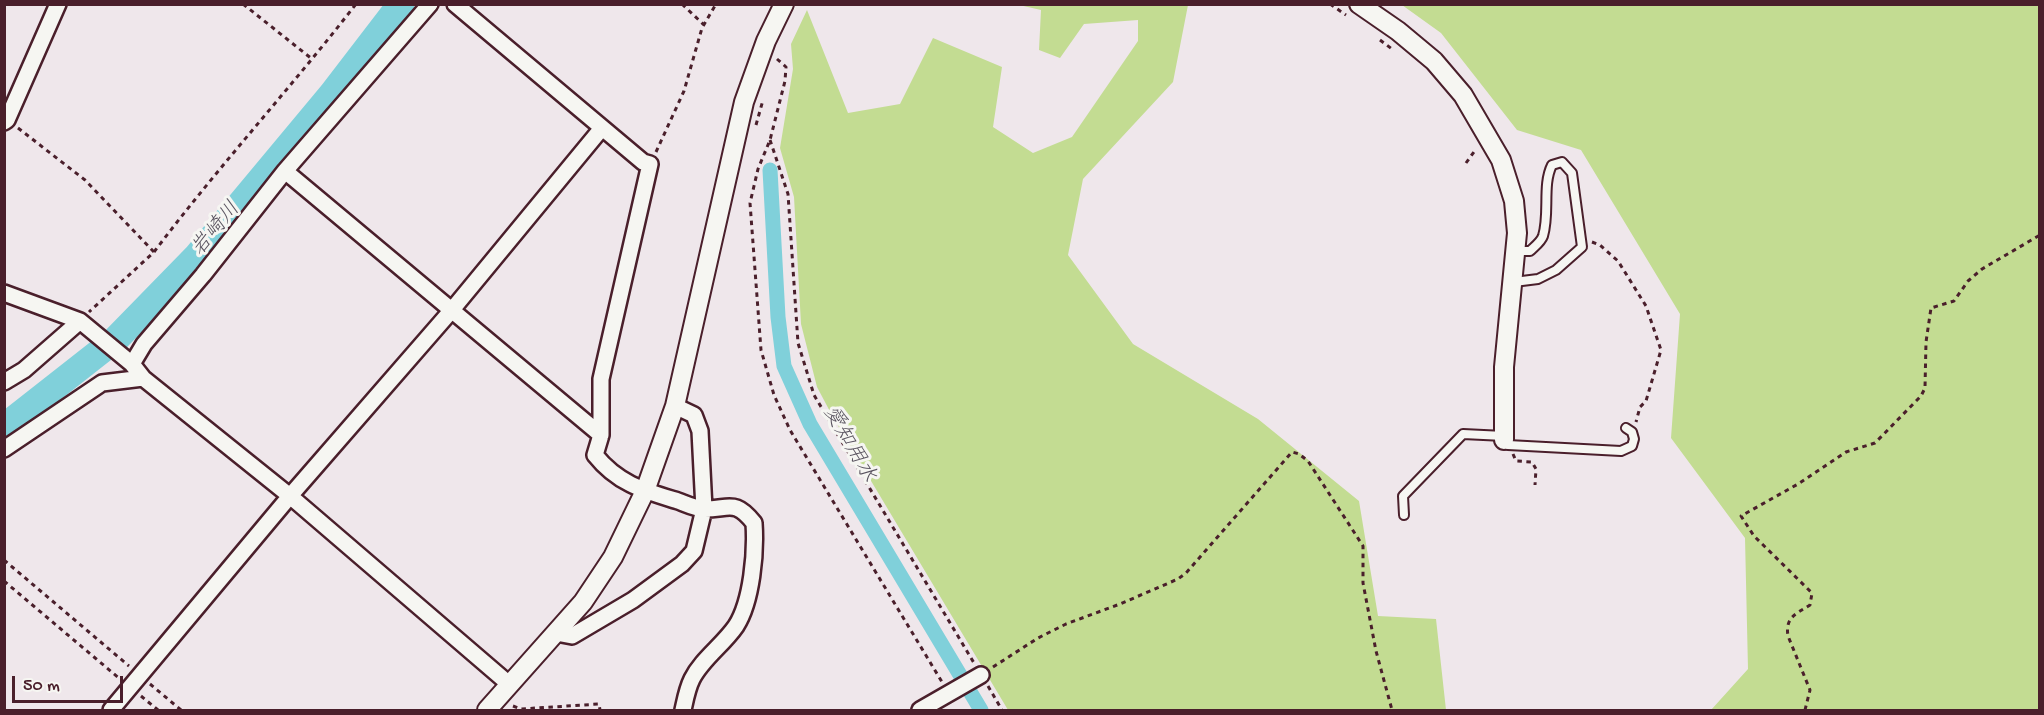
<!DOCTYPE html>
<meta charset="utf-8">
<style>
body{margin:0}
#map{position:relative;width:2044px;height:715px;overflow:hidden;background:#efe7eb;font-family:"Gochi Hand",sans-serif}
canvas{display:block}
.frame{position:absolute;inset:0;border:6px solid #4a1f2b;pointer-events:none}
.scale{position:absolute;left:12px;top:676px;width:111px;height:27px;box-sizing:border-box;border:3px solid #4a1f2b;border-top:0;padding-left:8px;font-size:18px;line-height:21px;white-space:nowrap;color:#4a1f2b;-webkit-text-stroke:4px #f6f6f2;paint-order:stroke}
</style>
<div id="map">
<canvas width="2044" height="715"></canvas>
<div class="frame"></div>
<div class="scale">50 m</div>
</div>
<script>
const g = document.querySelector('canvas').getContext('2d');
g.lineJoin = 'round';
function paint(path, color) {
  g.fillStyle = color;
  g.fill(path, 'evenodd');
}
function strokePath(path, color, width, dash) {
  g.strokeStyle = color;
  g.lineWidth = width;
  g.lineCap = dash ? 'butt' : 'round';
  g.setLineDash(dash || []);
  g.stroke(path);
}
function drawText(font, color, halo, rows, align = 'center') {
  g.font = font + ' "Gochi Hand","Klee One",sans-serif';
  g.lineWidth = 6;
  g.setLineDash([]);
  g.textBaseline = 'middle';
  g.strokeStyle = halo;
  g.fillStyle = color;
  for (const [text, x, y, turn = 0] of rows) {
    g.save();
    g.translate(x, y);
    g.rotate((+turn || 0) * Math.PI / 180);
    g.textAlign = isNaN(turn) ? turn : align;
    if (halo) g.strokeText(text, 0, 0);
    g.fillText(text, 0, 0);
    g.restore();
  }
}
paint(new Path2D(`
 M1019 5H1188L1173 82 1083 179 1068 255 1133 344 1258 419 1359 501 1378 616 1436 619 1446 710H1008L834 419 817 387 801 324 794 197 780 148 793 69 791 44 807 10 848 113 900 104 933 38 1002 67 993 127 1033 153 1072 137 1138 41V20L1084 24 1060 58 1039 50 1041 10Z
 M1402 5H2039V710H1711L1748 669 1745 538 1671 438 1680 314 1581 150 1517 130 1441 33Z`), '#c3dc92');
strokePath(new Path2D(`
 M770 170 778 317 784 366 810 424 981 710`), '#80d0da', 15);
strokePath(new Path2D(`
 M4 427 116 339 197 256 332 94 401 4`), '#80d0da', 27);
const service = new Path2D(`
 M1514 282 1538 279 1556 270 1582 247 1572 173 1562 162 1552 165C1542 185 1550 213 1543 236 1541 242 1534 247 1530 251H1515
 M1505 441 1508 445 1621 451 1632 446 1634 439 1632 432 1626 428
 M1404 515 1403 496 1463 434 1504 436`);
const minor = new Path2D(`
 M455 4 643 162 650 164 601 379V435L595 455C618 484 645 491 678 501 686 504 696 509 705 509 730 509 735 499 754 523 756 552 752 601 736 626 723 645 702 659 692 679 687 689 685 701 683 710
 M4 122 7 120 58 4
 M285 171 601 435
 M4 293 80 321 132 364 143 378 290 496 509 684
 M132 364 144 344 203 275 285 171 430 4
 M4 382 24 370 80 321
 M4 449 102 383 143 378
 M556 633 572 636 633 600 682 564 694 551 704 509 700 431 694 415 675 406
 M111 710 290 496 451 311 602 128
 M920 710 981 675`);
const tertiary = new Path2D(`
 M1359 4 1398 31 1434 61 1463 95 1501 160 1514 201 1517 233 1504 367V440
 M487 710 583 602 613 557 645 491 675 406 744 102 766 41 784 4`);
strokePath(service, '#4a1f2b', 12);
strokePath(minor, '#4a1f2b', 20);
strokePath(tertiary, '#4a1f2b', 22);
strokePath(new Path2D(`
 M243 4 312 59
 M682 4 704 25
 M1330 4 1346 15
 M1380 40 1392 49
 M777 59 786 67 785 81 770 140 758 169 750 203 761 350 774 395 790 430 942 682
 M756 125 763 100
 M18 128 85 180 154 252 89 312
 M770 140 788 194 798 343 814 395 974 663
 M656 152 684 91 702 28 716 4
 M1466 163 1476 149
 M1592 242 1600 245 1618 261 1646 306 1661 350 1646 401 1640 407 1636 422
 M154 252C218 167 290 89 356 4
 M1513 454 1516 461 1532 462 1536 469 1535 485
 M4 560 129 666
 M4 581 120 679
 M993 667 1038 638 1066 624 1120 604 1178 579 1186 573 1292 452 1299 454 1308 461 1363 546V583L1376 651 1392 710
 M150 684 181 710
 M988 686 1002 710
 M141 696 158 710
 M513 706 521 709 599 704 600 710
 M1805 710 1810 690 1788 636C1785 617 1796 614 1810 605L1812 593 1754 536 1741 516 1798 484 1846 452 1875 443 1921 396 1925 388 1926 342 1931 308 1954 301 1968 281 1982 269 2040 235`), '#4a1f2b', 3, [4.5, 4.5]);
strokePath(service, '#f6f6f2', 8);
strokePath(minor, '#f6f6f2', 15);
strokePath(tertiary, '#f6f6f2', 18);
drawText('italic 21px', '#5a5460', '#f6f6f2', [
 ["岩崎川",217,230,-50],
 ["愛知用水",848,445,60]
]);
</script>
